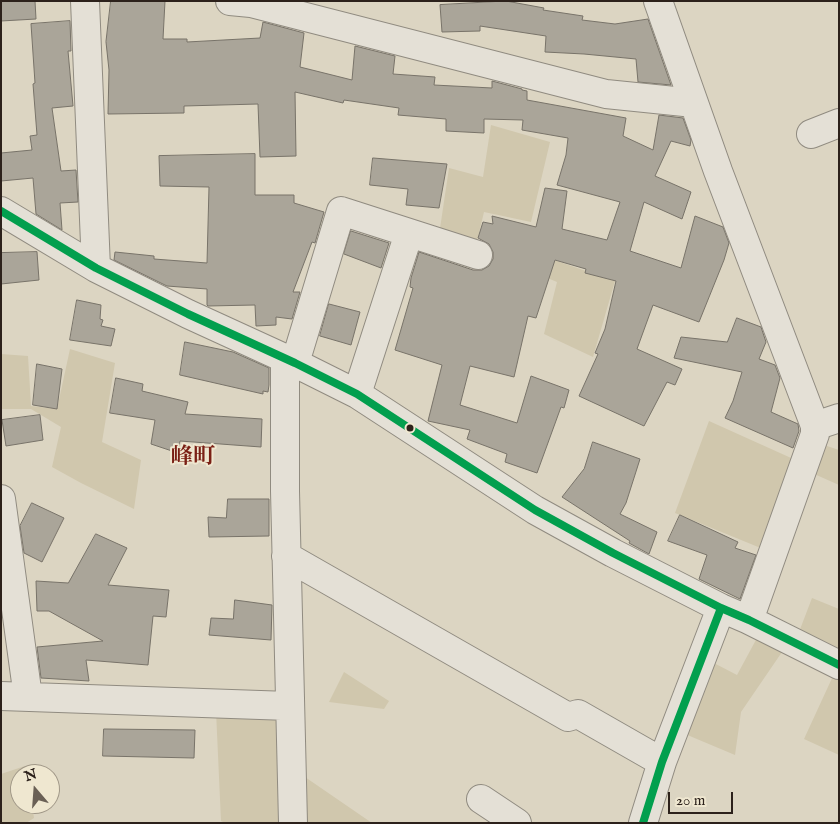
<!DOCTYPE html>
<meta charset="utf-8">
<style>
body{margin:0}
#map{position:relative;width:840px;height:824px;overflow:hidden;background:#dcd5c2;font-family:"IM FELL English",serif}
canvas{display:block}
.frame{position:absolute;inset:0;border:2px solid #2c211b;pointer-events:none}
.north{position:absolute;left:10px;top:764px;width:50px;height:50px;box-sizing:border-box;background:#efe7d0;border:1px solid #a19888;border-radius:50%;rotate:342deg;font-size:14px;font-weight:700;line-height:20px;text-align:center;color:#2c211b}
.north::after{content:'';display:block;margin:auto;width:18px;height:22px;background:#6a6055;clip-path:polygon(50% 0,100% 100%,50% 72%,0 100%)}
.scale{position:absolute;left:668px;top:792px;width:65px;height:22px;box-sizing:border-box;border:2px solid #2c211b;border-top:0;padding-left:6px;font-size:15px;line-height:18px;white-space:nowrap;color:#2c211b;-webkit-text-stroke:4px #efe7d0;paint-order:stroke}
</style>
<div id="map">
<canvas width="840" height="824"></canvas>
<div class="frame"></div>
<div class="north">N</div>
<div class="scale">20 m</div>
</div>
<script>
const g = document.querySelector('canvas').getContext('2d');
g.lineJoin = 'round';
function paint(path, color) {
  g.fillStyle = color;
  g.fill(path, 'evenodd');
}
function strokePath(path, color, width, dash) {
  g.strokeStyle = color;
  g.lineWidth = width;
  g.lineCap = dash ? 'butt' : 'round';
  g.setLineDash(dash || []);
  g.stroke(path);
}
function drawText(font, color, halo, rows, align = 'center') {
  g.font = font + ' "IM FELL English","Noto Serif JP",serif';
  g.lineWidth = 4;
  g.setLineDash([]);
  g.textBaseline = 'middle';
  g.strokeStyle = halo;
  g.fillStyle = color;
  for (const [text, x, y, turn = 0] of rows) {
    g.save();
    g.translate(x, y);
    g.rotate((+turn || 0) * Math.PI / 180);
    g.textAlign = isNaN(turn) ? turn : align;
    if (halo) g.strokeText(text, 0, 0);
    g.fillText(text, 0, 0);
    g.restore();
  }
}
paint(new Path2D(`
 M491 125 550 142 531 222 484 212 474 254 438 242 449 168 483 177Z
 M525 250 615 281 593 357 544 334 557 282 521 267Z
 M70 349 115 363 102 442 141 460 134 509 81 483 52 467 61 427 31 409H1V354L28 356 31 406 57 409Z
 M709 421 800 462 768 551 675 513Z
 M824 445 839 450V485L812 473Z
 M812 598 839 609V650L799 632Z
 M757 638 782 652 741 712 735 755 685 734 710 661 737 675Z
 M344 672 389 701 384 709 329 702Z
 M833 676 839 678V755L804 739Z
 M216 711 275 713 283 721 288 823H225L221 821Z
 M25 766 26 774H20V804H32L34 818 26 823H1V774Z
 M305 777 372 823H306Z`), '#d0c7ad');
const building = new Path2D(`
 M1 1H35L36 19 1 21Z
 M111 1H165L163 39H187V42L260 38 263 22 304 33 300 67 352 80 355 46 395 56 393 74 435 77 434 85 492 88V81L522 89V90L527 91V100L626 118 623 136 653 150 659 115 683 118 691 140 690 146 671 141 655 176 691 192 682 219 644 202 630 251 681 268 695 216 723 227 729 243 724 260 699 322 653 305 637 349 682 369 675 385 667 382 644 426 579 396 598 354 595 353 605 329 616 281 585 273 586 269 555 260 536 318 528 316 514 377 470 366 460 405 517 423 531 376 569 390 564 408 561 407 537 473 505 462 507 454 467 439 470 430 428 421 442 365 395 350 413 288 410 287 411 278 419 252 473 270H482L489 266 493 259V252L489 244 478 238 483 222 493 224 492 216 536 227 545 188 567 191 562 229 607 240 620 202 557 185 566 155 568 138 522 130 523 120 484 119V133L446 131V119L398 115 399 108 344 100 343 103 295 92 296 156 260 157 258 104 184 106V113L108 114 109 70 106 42Z
 M506 1 544 8 543 10 583 16 582 20 615 24 648 19 671 85 638 82 636 59 584 54 545 52 546 36 480 26V31L442 32 440 5Z
 M70 21 71 51H68L73 106 52 108 61 171 76 170 78 202 60 203 62 230 36 214 33 178 1 181V153L32 150 30 136 37 135 33 84 35 83 31 24Z
 M255 154V195H294V203L324 212 315 243 312 242 293 292H300L292 319 276 317V325L256 326 255 305 208 306 207 305V289L167 286 114 260 115 252 154 256V259L207 263 209 187 160 186 159 156Z
 M373 158 447 164 439 208 406 205 408 189 370 185Z
 M351 231 389 243 381 268 344 254Z
 M37 252 39 280 1 284V253Z
 M77 300 101 305 100 319 103 320 101 326 115 329 111 346 70 340Z
 M329 304 360 312 351 345 320 336Z
 M737 318 761 327 766 342 759 359 775 365 780 378 771 412 798 424 799 431 793 448 725 418 733 401 742 372 674 358 681 337 727 342Z
 M185 342 233 352 269 368V385L268 392 263 391V394L180 375Z
 M37 364 62 369 57 409 33 405Z
 M116 378 143 384 142 391 188 402 185 414 262 419 261 447 180 441 178 453 151 444 155 420 110 413Z
 M40 415 43 440 6 446 2 420Z
 M593 442 640 459 626 503 620 514 657 532 649 554 629 543 630 541 562 497 584 469Z
 M228 499H269V536L209 537 208 517 226 518Z
 M32 503 64 518 42 562 24 553 20 526Z
 M680 515 738 542 735 548 756 555 740 599 699 579 707 555 668 541Z
 M96 534 127 548 108 585 169 590 166 617 153 616 148 665 86 660 89 681 41 678 37 647 103 641 49 611H37L36 581 68 583Z
 M235 600 272 605 271 640 209 635 211 618 233 619Z
 M104 729 195 730 194 758 103 756Z`);
paint(building, '#aaa599');
strokePath(building, '#787369', 1);
const minor = new Path2D(`
 M85 1 96 268
 M230 1 251 3 606 94 694 103
 M658 1 718 171 815 426V434L749 620
 M811 134 839 123
 M1 211 96 268 188 314 295 363 357 394 535 510 613 553 721 608 749 620 839 665
 M285 358V491L293 823
 M295 363 341 211 478 255
 M357 394 409 233
 M815 426 839 418
 M1 499 28 697
 M286 556 568 717 578 714 662 762
 M1 696 289 706
 M481 799 517 823
 M643 823 662 762 721 608`);
strokePath(minor, '#908b80', 30);
strokePath(minor, '#e4e0d6', 28);
strokePath(new Path2D(`
 M1 211 96 268 188 314 295 363 357 394 535 510 613 553 721 608 749 620 839 665
 M643 823 662 762 721 608`), '#029f4e', 8);
for (const [x, y, r, color] of [
 [410,428,4.5,"#2c211b"]
]) {
  const dot = new Path2D();
  dot.arc(x, y, r, 0, 2 * Math.PI);
  g.fillStyle = color;
  g.fill(dot);
  strokePath(dot, '#efe7d0', 2);
}
drawText('bold 22px', '#7a1f14', '#efe7d0', [
 ["峰町",193,458]
]);
</script>
